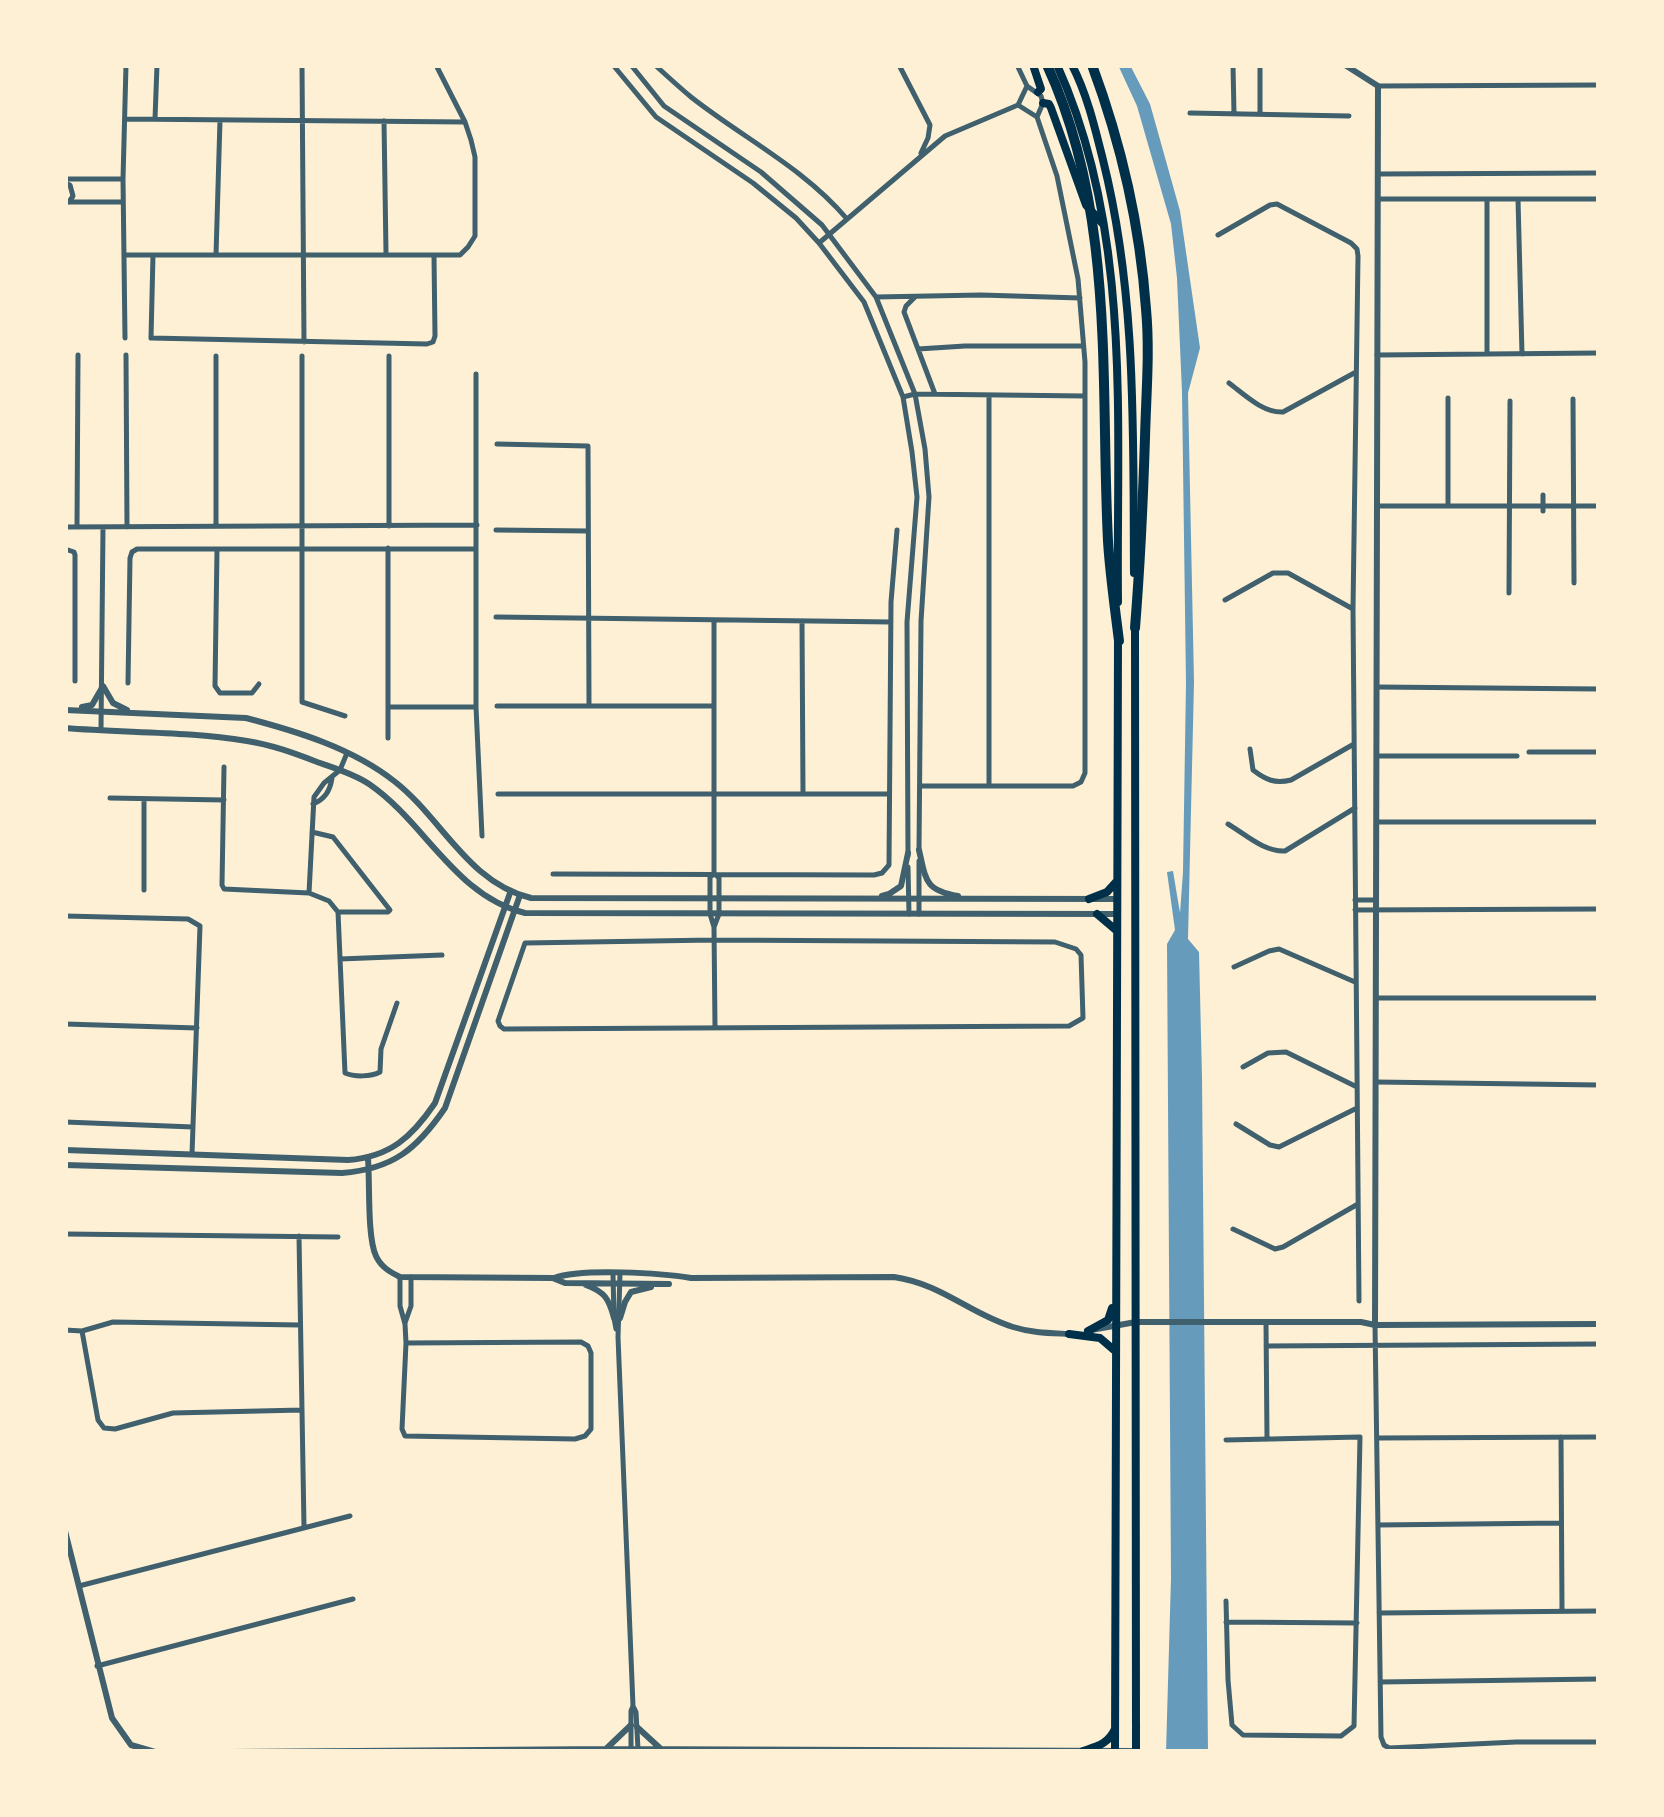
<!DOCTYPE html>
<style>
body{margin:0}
#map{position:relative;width:1664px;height:1817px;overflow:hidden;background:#fdf0d5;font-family:"Crimson Pro",serif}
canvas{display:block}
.frame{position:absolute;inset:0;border:68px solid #fdf0d5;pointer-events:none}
</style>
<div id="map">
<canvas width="1664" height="1817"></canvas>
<div class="frame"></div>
</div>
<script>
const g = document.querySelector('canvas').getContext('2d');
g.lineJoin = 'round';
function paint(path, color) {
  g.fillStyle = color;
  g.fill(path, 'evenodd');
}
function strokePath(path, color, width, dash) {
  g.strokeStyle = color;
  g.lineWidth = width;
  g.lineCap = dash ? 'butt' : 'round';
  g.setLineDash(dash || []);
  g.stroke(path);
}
paint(new Path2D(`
 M1118 65H1130L1150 104 1180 211 1200 348 1188 393 1194 682 1188 939 1199 952 1202 1077 1208 1752H1166L1171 1578 1167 944 1175 930 1167 872 1173 871 1180 913 1183 872 1186 683 1182 392 1177 278 1171 224 1137 106Z`), '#669bbc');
strokePath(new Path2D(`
 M302 65 304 342
 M613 65 656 117 753 183 796 218 819 243 864 302 903 397 912 452 917 497 907 622 908 856
 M631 65 664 106 761 172 822 225 876 297 915 394 925 449 929 497 921 621 919 850
 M655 65C667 76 679 87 691 97 743 138 804 168 847 219
 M899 65 930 125 928 138 921 153
 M1017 65 1027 86
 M1233 65 1234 114
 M1260 65V114
 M1027 86 1041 96 1043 103 1037 117
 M1378 86 1599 85
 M1018 105 1037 117
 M1190 113 1349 116
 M125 119 465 122
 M155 119 157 65
 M384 121 386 253
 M1378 174 1599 173
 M65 179H122
 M65 183 70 185 73 196 69 202
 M1378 199H1599
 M1487 199V354
 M1518 199 1522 354
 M65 202H123
 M1218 235 1270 205 1277 204 1351 243 1357 249 1358 256 1353 609 1359 1301
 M819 243 945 136 1018 105 1027 86
 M124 255H460L468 247 475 236V157L471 140 465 122 436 65
 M153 255 151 338 427 344 433 342 435 336 434 256
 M216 255 220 120
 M876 297 981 295 1080 298
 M915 297 906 306 904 312 935 394
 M125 338 123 179 126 65
 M918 349 965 346H1083
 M126 355 127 527
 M1377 355 1599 353
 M302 356V702L345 716
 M389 356V526
 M476 374V707L482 836
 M1229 383C1245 395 1263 413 1283 412L1356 372
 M989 395V786
 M903 397 915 394 1085 396
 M1573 399 1574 583
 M497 444 588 446 589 706
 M1543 495V511
 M1377 506H1599
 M1448 506V398
 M216 526V356
 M65 527 477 525
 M77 527 78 355
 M496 530 588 531
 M388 548V738
 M65 549 74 552 75 555V681
 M217 550 215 686 220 693H252L259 684
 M1509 593 1510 401
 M1225 600 1273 573H1288L1353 609
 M496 617 891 622
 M714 620V874L710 877V914L714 927 715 1028
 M802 621 803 794
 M128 683 130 558 132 552 137 549H476
 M1377 687 1599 689
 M497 706H714
 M388 707H475
 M101 729 103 527
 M1250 749 1253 770C1266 780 1275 784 1291 780L1354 744
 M1529 752H1599
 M1377 756H1517
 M224 767 222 885 224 889 309 893 329 901 338 912 345 1073C354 1077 371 1077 380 1072L381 1049 397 1003
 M920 786H1073L1081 782 1085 773V362L1078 279 1057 176 1037 117
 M498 794H888
 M110 798 224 800
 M144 799V890
 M313 804C325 799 330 791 332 778
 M1377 822H1599
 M1228 824C1245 834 1264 852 1285 851L1355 808
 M312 832 333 837 390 910 388 912H338
 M908 867 909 914
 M553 874 874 875 882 873 889 865 891 602 897 530
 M309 893 314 797 324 783 340 770 347 753
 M1355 900H1376
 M1355 910 1599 909
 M919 914V861
 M65 916 188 919 200 926 192 1154
 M714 927 719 914V878L716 875
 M714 940 1055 942 1076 949 1081 955 1083 1018 1069 1026 504 1029 500 1026 498 1021 525 943Z
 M340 959 442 955
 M1234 967 1269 951 1279 949 1355 982
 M1376 998H1599
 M65 1024 197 1028
 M1243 1067 1268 1053 1286 1052 1357 1087
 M1376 1082 1599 1085
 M65 1122 193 1127
 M1236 1124 1270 1145 1279 1147 1357 1108
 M1233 1229 1275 1249 1283 1247 1358 1204
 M65 1234 338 1237
 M299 1236 304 1527
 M613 1274 614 1318 616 1329
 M620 1274 618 1337 633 1706 631 1711V1749
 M400 1277V1306L405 1324 406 1343 402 1429 405 1436 575 1439 585 1436 591 1429V1353L588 1346 581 1342 406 1343
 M1266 1322 1267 1439
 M405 1323 411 1306V1277
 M1375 1325 1381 1737 1384 1745 1389 1748 1516 1742H1599
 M65 1330 82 1331 113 1322 300 1325
 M82 1331 98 1420 104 1428 115 1429 173 1413 302 1410
 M1266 1346 1599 1344
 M1561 1437 1562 1611
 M1377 1438 1599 1437
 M1378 1525 1561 1523
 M79 1586 350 1516
 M1226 1601 1228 1680 1232 1725 1243 1735 1341 1736 1354 1726 1360 1437 1226 1440
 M1379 1613 1599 1611
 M1226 1622 1357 1623
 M97 1666 353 1599
 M1380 1682 1599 1679
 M633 1706 636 1712 638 1749`), '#3f606c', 5);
strokePath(new Path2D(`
 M1345 65 1378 86 1375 1325
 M82 707 92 705 103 686 113 703 127 710
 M65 710 246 718C296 731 352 748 394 781 442 818 467 882 531 898L1117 899
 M65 728C125 733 187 731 247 741 273 745 296 754 320 763 337 769 354 774 369 784 425 822 455 896 525 913L1117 914
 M919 850C926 881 925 890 958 896
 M882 896 889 894 901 886 908 853
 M65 1150 348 1160C390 1157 412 1137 435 1103L510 893
 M368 1159C370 1182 367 1237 376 1256 381 1267 390 1272 400 1277L554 1278C581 1268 662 1273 691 1278L894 1277C942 1284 970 1314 1013 1327 1032 1333 1050 1333 1069 1334
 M65 1165 342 1173C393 1169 417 1149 445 1108L520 895
 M555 1279 565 1283 669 1284
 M586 1285C605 1292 609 1299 614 1318
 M620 1318 625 1302 631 1292 651 1287
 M1091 1330 1136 1322H1361L1375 1325 1599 1324
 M65 1531 112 1718 131 1745 155 1752
 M637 1727 661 1749
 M607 1748 631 1725
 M230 1752 606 1749 1136 1751`), '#3f606c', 6);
strokePath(new Path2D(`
 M1033 65 1041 89 1038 92
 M1057 65C1133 233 1116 423 1118 602
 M1072 65C1087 94 1095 128 1103 160 1137 295 1133 434 1134 573
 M1043 103 1049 104 1051 108 1086 205 1103 224
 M1135 627 1136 1752
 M1089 899 1107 892 1117 881
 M1097 914 1117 931
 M1088 1331 1108 1320 1112 1308
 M1069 1334 1100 1338 1114 1350
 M1083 1751C1098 1746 1108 1744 1115 1729
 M1115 1752 1118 636`), '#003049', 8);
strokePath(new Path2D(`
 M1047 65C1116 214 1100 382 1108 541 1110 574 1115 608 1119 641
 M1092 65C1121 143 1140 226 1146 309 1150 352 1146 395 1145 438 1143 502 1140 565 1135 628`), '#003049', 10);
</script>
